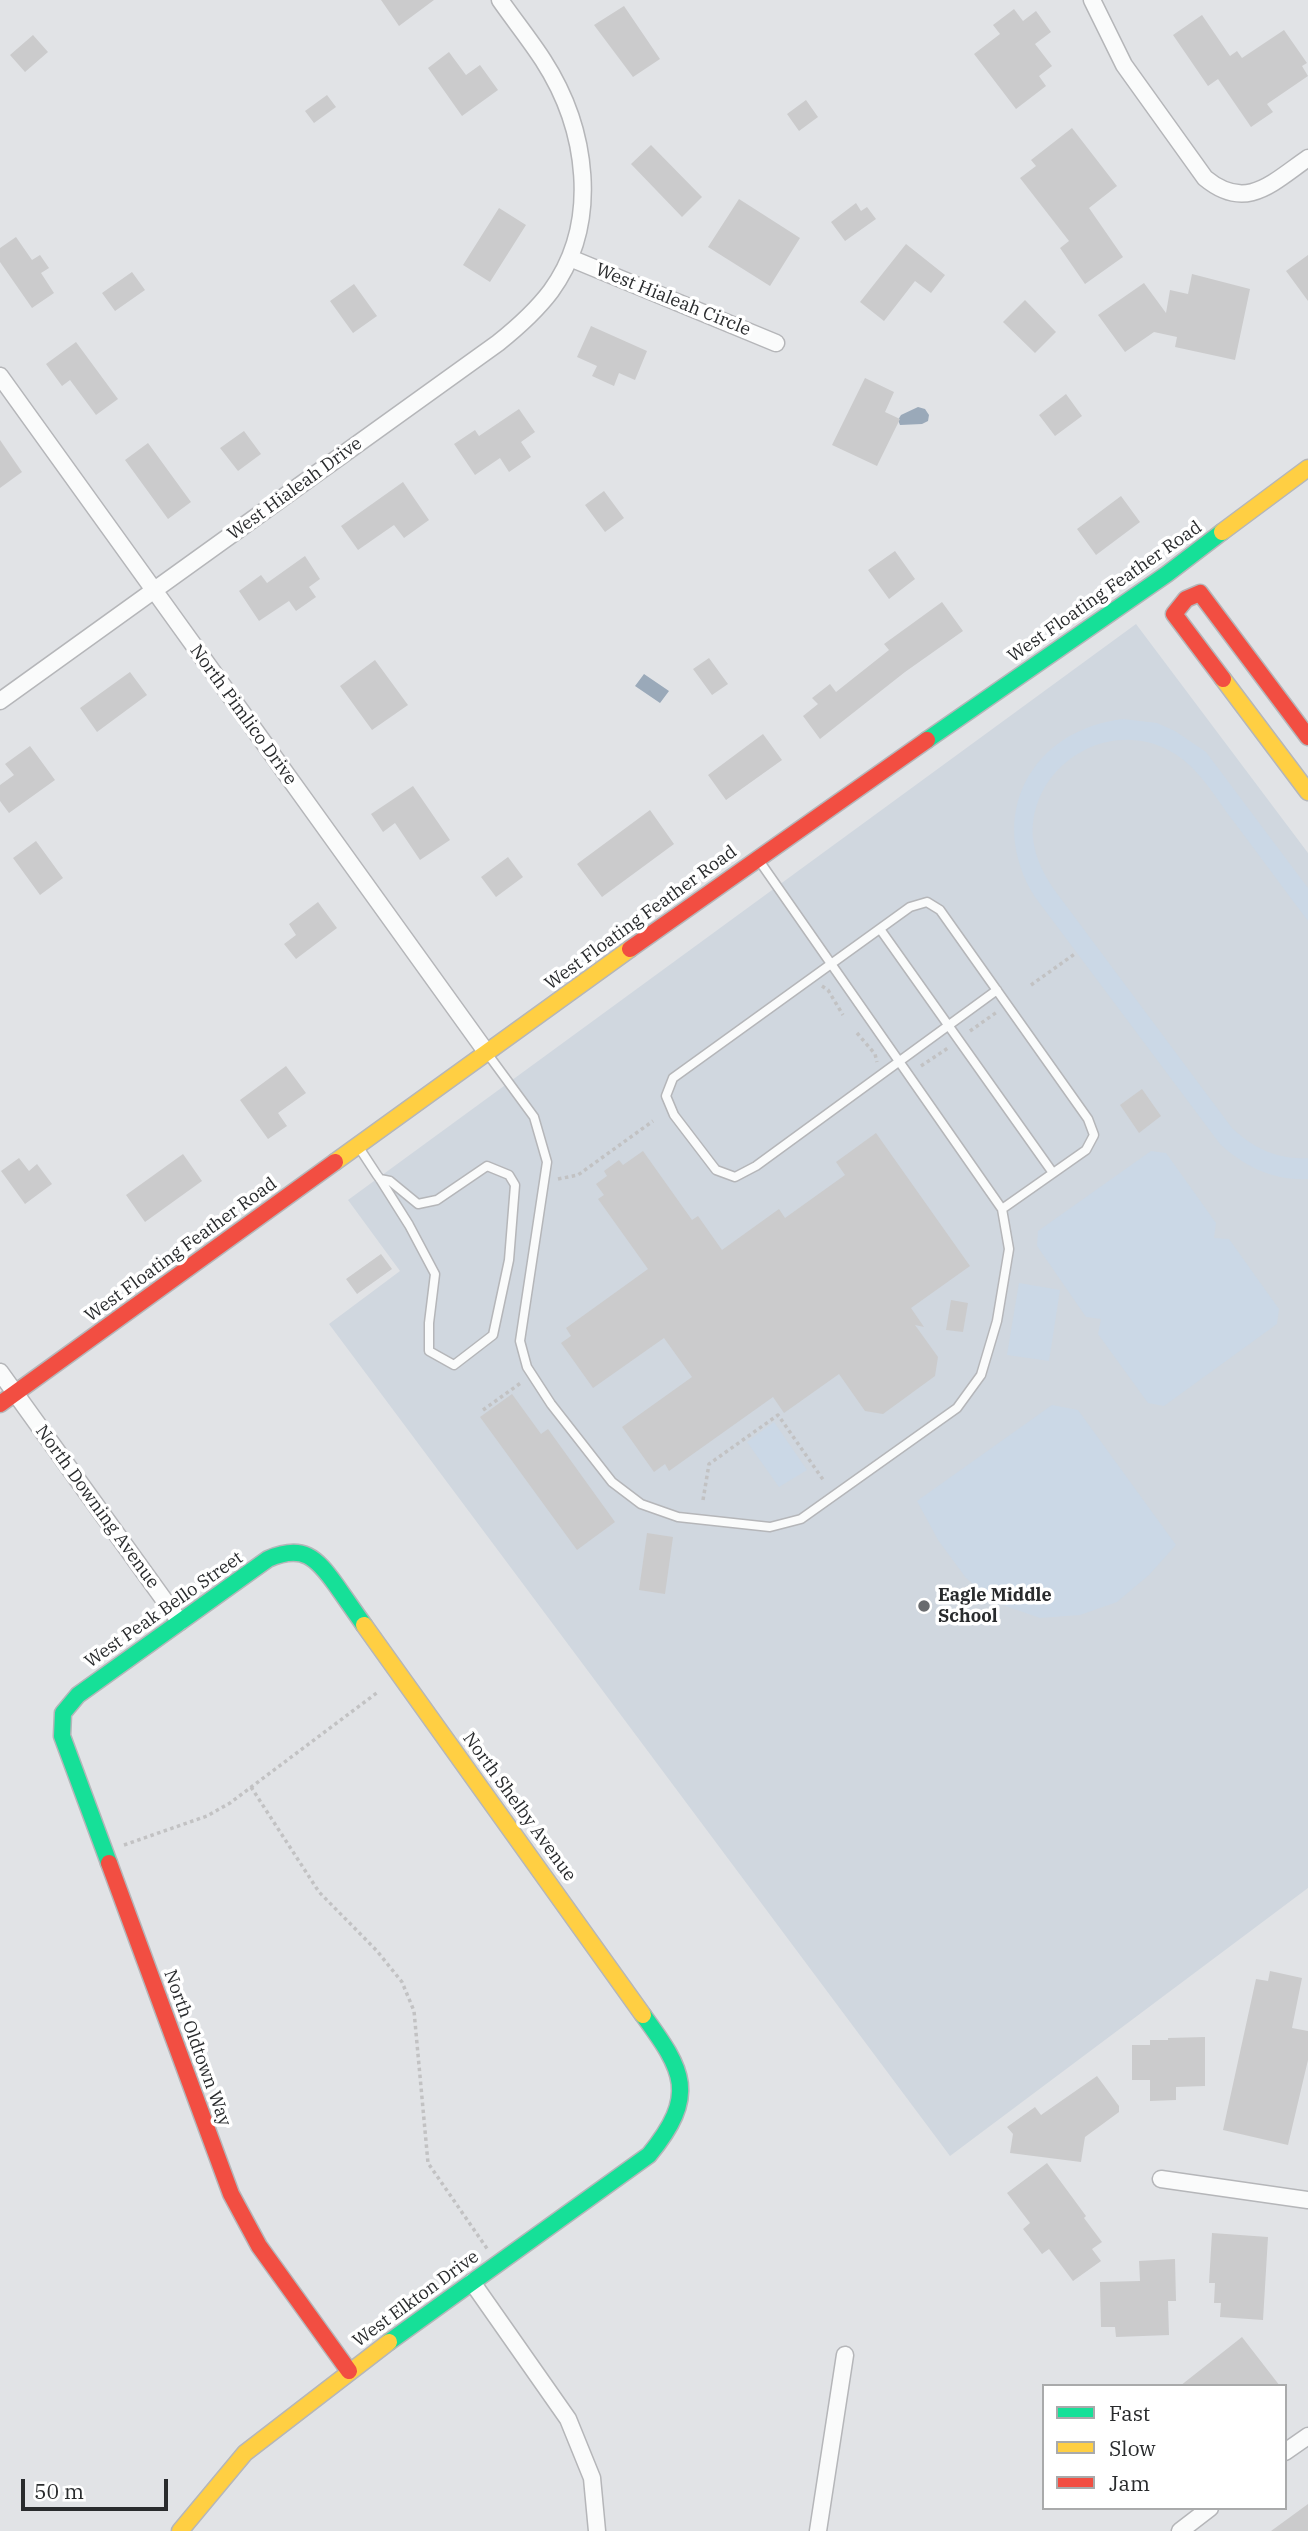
<!DOCTYPE html>
<style>
body{margin:0}
#map{position:relative;width:1308px;height:2531px;overflow:hidden;background:#e1e3e6;font-family:"IBM Plex Serif",serif}
canvas{display:block}
.legend{position:absolute;left:1042px;top:2384px;width:245px;height:126px;box-sizing:border-box;background:#fff;border:2px solid #a9aaab;margin:0;padding:9px 12px;list-style:none;font-size:21px;color:#292b2d}
.legend li{display:flex;align-items:center;gap:14px;height:35px}
.legend b{width:35px;border:2px solid #a9aaab}
.scale{position:absolute;left:21px;top:2479px;width:147px;height:32px;box-sizing:border-box;border:4px solid #292b2d;border-top:0;padding-left:9px;font-size:21px;line-height:24px;white-space:nowrap;color:#292b2d;-webkit-text-stroke:5px #fff;paint-order:stroke}
</style>
<div id="map">
<canvas width="1308" height="2531"></canvas>
<ul class="legend">
<li><b style="height:9px;background:#16e098"></b>Fast</li>
<li><b style="height:9px;background:#ffcf43"></b>Slow</li>
<li><b style="height:9px;background:#f24e42"></b>Jam</li>
</ul>
<div class="scale">50 m</div>
</div>
<script>
const g = document.querySelector('canvas').getContext('2d');
g.lineJoin = 'round';
function paint(path, color) {
  g.fillStyle = color;
  g.fill(path, 'evenodd');
}
function strokePath(path, color, width, dash) {
  g.strokeStyle = color;
  g.lineWidth = width;
  g.lineCap = dash ? 'butt' : 'round';
  g.setLineDash(dash || []);
  g.stroke(path);
}
function drawText(font, color, halo, rows, align = 'center') {
  g.font = font + ' "IBM Plex Serif",serif';
  g.lineWidth = 7;
  g.setLineDash([]);
  g.textBaseline = 'middle';
  g.strokeStyle = halo;
  g.fillStyle = color;
  for (const [text, x, y, turn = 0] of rows) {
    g.save();
    g.translate(x, y);
    g.rotate((+turn || 0) * Math.PI / 180);
    g.textAlign = isNaN(turn) ? turn : align;
    if (halo) g.strokeText(text, 0, 0);
    g.fillText(text, 0, 0);
    g.restore();
  }
}
paint(new Path2D(`
 M1136 624 1308 853V1888L950 2156 329 1324 400 1271 348 1200Z`), '#d0d7df');
paint(new Path2D(`
 M1123 719 1157 723 1175 731 1206 752 1308 888V921C1283 888 1259 855 1234 822 1215 797 1198 766 1170 751 1108 716 1028 767 1033 838 1035 857 1043 873 1053 888L1232 1128C1253 1148 1278 1160 1308 1158V1179C1274 1181 1245 1167 1220 1144L1035 897C985 817 1030 730 1123 719Z
 M1151 1151 1166 1153 1216 1223 1214 1238 1229 1239 1279 1309 1277 1324 1164 1406 1148 1403 1098 1334 1101 1319 1086 1317 1037 1246 1038 1231Z
 M1019 1283 1060 1290 1049 1361 1007 1355Z
 M1052 1405 1078 1410 1176 1545 1149 1575 1117 1602 1080 1615 1040 1618 997 1603 966 1578 938 1540 917 1501Z
 M774 1422 807 1470 779 1487 747 1442Z`), '#cbd8e6');
paint(new Path2D(`
 M918 407 925 409 929 415 928 421 922 424 900 425 898 420 901 415Z
 M644 674 669 691 660 703 635 686Z`), '#9aa9b9');
paint(new Path2D(`
 M381 0H434L399 26Z
 M624 6 660 59 633 77 594 25Z
 M1014 9 1023 21 1036 11 1051 32 1035 44 1052 66 1039 76 1046 86 1016 109 974 54 1000 34 993 25Z
 M1202 15 1230 56 1237 51 1242 58 1284 30 1307 63 1302 66 1308 76 1267 104 1273 112 1251 127 1218 79 1208 86 1173 35Z
 M33 35 48 52 25 72 10 55Z
 M449 52 466 75 480 65 498 90 462 116 428 68Z
 M327 95 336 107 314 123 305 111Z
 M806 100 818 117 799 131 787 114Z
 M1072 128 1117 186 1089 208 1123 257 1085 284 1060 248 1069 241 1020 178 1036 166 1031 160Z
 M651 145 702 197 682 217 631 164Z
 M739 199 800 238 770 286 708 247Z
 M856 203 861 211 867 207 876 219 845 241 831 222Z
 M499 208 526 225 490 282 463 265Z
 M16 237 32 260 40 255 49 268 41 273 54 293 32 308 0 262V248Z
 M906 244 945 275 931 293 915 281 884 321 860 302Z
 M1308 255V301L1286 271Z
 M132 272 145 290 115 311 102 293Z
 M1192 274 1250 289 1235 360 1175 347 1177 337 1154 332 1125 352 1098 315 1144 283 1166 313 1170 290 1188 294Z
 M354 284 377 316 353 333 330 301Z
 M1025 300 1056 332 1035 353 1003 322Z
 M591 326 647 351 635 380 619 373 614 386 592 376 597 366 577 357Z
 M76 342 118 399 96 415 70 380 62 386 46 364Z
 M865 378 894 392 885 412 900 419 877 466 832 445Z
 M1066 394 1082 416 1055 436 1039 415Z
 M519 409 535 432 521 442 531 457 509 472 500 458 475 475 454 444 475 430 479 436Z
 M244 431 261 454 238 471 220 448Z
 M0 440 22 472 0 488Z
 M148 443 191 502 168 519 125 460Z
 M403 482 429 520 404 538 394 525 358 550 341 526Z
 M604 491 624 518 605 532 585 505Z
 M1121 496 1140 522 1096 555 1077 529Z
 M895 551 915 579 889 599 868 570Z
 M305 556 320 579 309 587 316 597 296 611 289 601 259 621 239 591 261 575 267 583Z
 M942 602 963 631 905 672 820 739 803 716 818 704 812 698 830 684 836 692 889 650 884 644Z
 M709 658 728 684 712 695 693 669Z
 M375 660 408 705 372 730 340 686Z
 M130 672 147 695 97 732 80 708Z
 M763 734 782 760 726 800 708 775Z
 M30 746 55 780 9 813 0 801V785L14 775 5 764Z
 M413 786 450 840 420 860 395 823 383 832 371 814Z
 M650 810 674 844 602 897 577 864Z
 M36 841 63 878 40 895 13 858Z
 M508 857 523 877 496 897 481 877Z
 M318 902 337 928 296 959 284 944 296 935 289 924Z
 M286 1066 306 1093 278 1113 287 1126 268 1139 240 1100Z
 M1142 1089 1161 1116 1139 1133 1120 1105Z
 M876 1133 970 1266 911 1308 924 1327 915 1325 938 1357 935 1376 883 1414 865 1411 839 1374 784 1413 773 1397 669 1471 665 1464 654 1472 622 1427 692 1377 664 1338 593 1388 561 1343 571 1336 566 1328 648 1269 598 1199 604 1195 596 1184 607 1176 604 1171 619 1160 623 1165 643 1151 692 1220 698 1216 722 1250 779 1209 785 1218 845 1175 836 1162Z
 M183 1154 202 1181 145 1222 126 1195Z
 M19 1158 29 1171 37 1164 52 1184 25 1204 1 1171Z
 M381 1254 392 1269 357 1294 346 1279Z
 M951 1300 968 1303 963 1332 946 1330Z
 M512 1394 541 1434 548 1429 615 1522 577 1550 480 1417Z
 M647 1533 673 1537 665 1594 639 1590Z
 M1270 1971 1302 1978 1292 2028 1308 2031V2060L1288 2145 1223 2130 1256 1979 1268 1981Z
 M1205 2037V2086L1176 2087V2100L1150 2101V2080H1132V2045H1150V2040H1168V2038Z
 M1097 2076 1119 2106V2112L1085 2137 1081 2162 1010 2153 1013 2134 1007 2127 1035 2107 1041 2115Z
 M1047 2163 1086 2216 1084 2218 1102 2242 1092 2249 1101 2261 1073 2281 1049 2249 1042 2254 1023 2229 1030 2223 1007 2193Z
 M1212 2233 1268 2237 1263 2320 1220 2317 1221 2303H1214L1215 2283H1209Z
 M1175 2259 1176 2301H1168L1169 2335 1116 2337 1115 2327H1101L1100 2282 1140 2281 1139 2261Z
 M1242 2337 1280 2386H1180Z
 M1308 2504V2531H1271Z`), '#cbcbcc');
const lane = new Path2D(`
 M880 929 1053 1173
 M997 990 756 1166 735 1177 716 1170 674 1115 666 1096 673 1078 910 907 927 902 940 910 1088 1119 1094 1135 1086 1150 1002 1209
 M487 1053 534 1117 547 1162 520 1341 527 1367 551 1404 612 1482 641 1504 678 1517 770 1527 801 1519 957 1408 981 1375 997 1321 1009 1249 1002 1209 758 859
 M358 1146 377 1175 380 1179 409 1225 435 1274 429 1323V1351L454 1365 493 1335 509 1260 515 1185 509 1175 487 1166 437 1200 418 1204 390 1181 380 1179`);
const street = new Path2D(`
 M1092 0 1124 65 1205 178C1246 212 1272 183 1308 158
 M570 258 776 343
 M0 376 487 1053
 M0 701 498 343C518 327 536 311 551 291 601 222 587 128 543 60 530 40 514 20 500 0
 M0 1372 180 1622
 M1161 2179 1308 2200
 M472 2282 568 2419 592 2478 597 2531
 M1285 2452 1308 2436
 M818 2531 845 2355
 M1180 2531 1210 2508`);
const fast = new Path2D(`
 M927 740 1167 574 1222 532
 M109 1863 62 1736 63 1713 78 1695 268 1559C303 1544 316 1557 336 1585 345 1598 355 1612 364 1625
 M389 2342 649 2155C698 2095 684 2071 643 2015`);
const slow = new Path2D(`
 M1222 532 1308 468
 M1223 679 1308 792
 M335 1162 630 949
 M364 1625 643 2015
 M180 2531 245 2453 389 2342`);
const jam = new Path2D(`
 M1223 679 1174 614 1186 599 1200 593 1308 737
 M630 949 927 740
 M0 1404 335 1162
 M109 1863 231 2194 259 2246 349 2371`);
strokePath(lane, '#b5b6b9', 11);
strokePath(street, '#b5b6b9', 19);
strokePath(fast, '#b5b6b9', 19);
strokePath(slow, '#b5b6b9', 19);
strokePath(jam, '#b5b6b9', 19);
strokePath(new Path2D(`
 M1031 985 1076 953
 M822 986 828 990 843 1015
 M970 1031 997 1012
 M857 1033 875 1054 877 1062
 M921 1066 948 1048
 M558 1179 578 1175 653 1121
 M483 1410 522 1382
 M703 1500 709 1464 778 1415 824 1481
 M251 1787 319 1892 377 1951 402 1982 414 2011 428 2163 488 2250
 M124 1845 207 1816 230 1803 378 1692`), '#c2c2c3', 3.5, [3.5, 3.5]);
strokePath(lane, '#fafbfb', 8);
strokePath(street, '#fafbfb', 16);
strokePath(fast, '#16e098', 16);
strokePath(slow, '#ffcf43', 16);
strokePath(jam, '#f24e42', 16);
for (const [x, y, r, color] of [
 [924,1606,7,"#696b6e"]
]) {
  const dot = new Path2D();
  dot.arc(x, y, r, 0, 2 * Math.PI);
  g.fillStyle = color;
  g.fill(dot);
  strokePath(dot, '#fff', 2.5);
}
drawText('18px', '#292b2d', '#fff', [
 ["West Hialeah Circle",673,300,22],
 ["West Hialeah Drive",295,489,-36],
 ["West Floating Feather Road",1105,592,-35],
 ["North Pimlico Drive",243,715,54],
 ["West Floating Feather Road",641,918,-36],
 ["West Floating Feather Road",181,1250,-36],
 ["North Downing Avenue",97,1507,54],
 ["West Peak Bello Street",164,1610,-35],
 ["North Shelby Avenue",519,1807,54],
 ["North Oldtown Way",197,2048,70],
 ["West Elkton Drive",416,2299,-36]
]);
drawText('bold 18px', '#292b2d', '#fff', [
 ["Eagle Middle",938,1596],
 ["School",938,1617]
], 'left');
</script>
